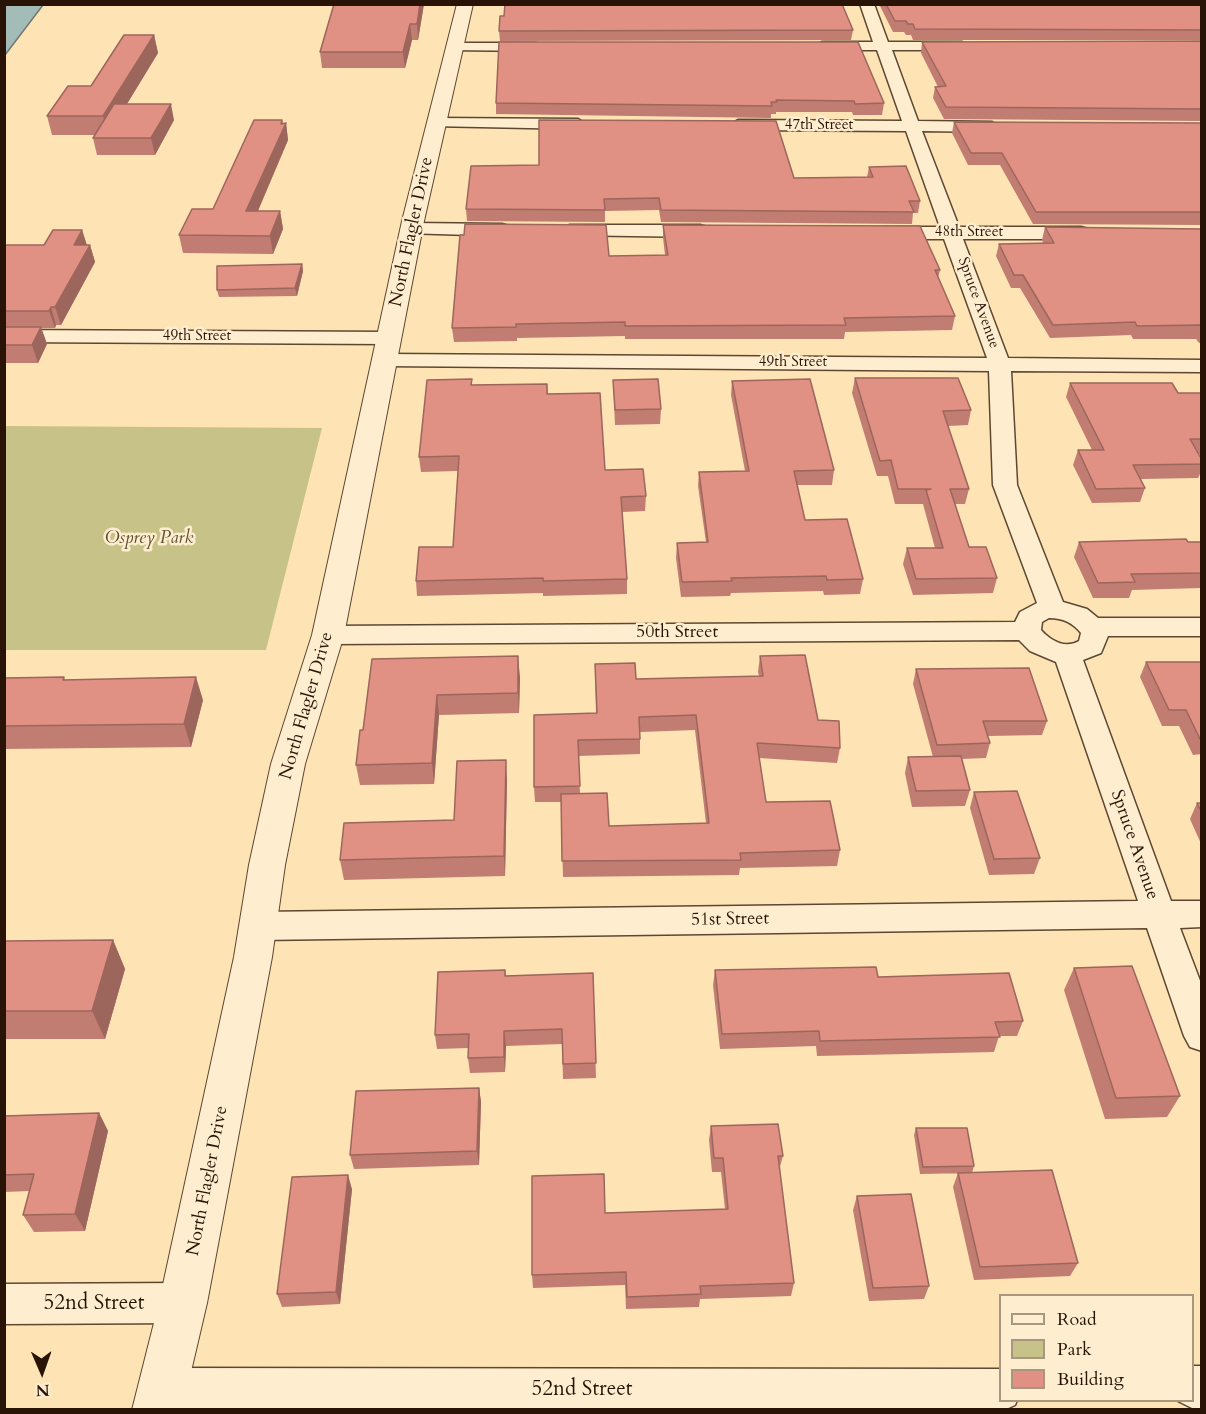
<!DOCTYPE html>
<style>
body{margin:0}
#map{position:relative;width:1206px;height:1414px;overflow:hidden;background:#fee4b5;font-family:Cardo,serif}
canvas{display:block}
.frame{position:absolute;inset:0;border:6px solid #291307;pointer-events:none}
.legend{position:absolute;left:999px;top:1294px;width:195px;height:108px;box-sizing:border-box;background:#feedcf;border:2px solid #a9967f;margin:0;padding:8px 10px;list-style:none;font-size:18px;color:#291307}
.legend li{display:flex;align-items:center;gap:12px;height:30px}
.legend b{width:30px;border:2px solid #a9967f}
.north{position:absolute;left:12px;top:1342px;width:60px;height:60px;-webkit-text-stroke:4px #feedcf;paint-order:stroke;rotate:178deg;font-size:16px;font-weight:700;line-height:24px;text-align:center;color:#291307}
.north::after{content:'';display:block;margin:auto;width:21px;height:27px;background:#291307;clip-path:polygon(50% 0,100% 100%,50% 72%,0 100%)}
</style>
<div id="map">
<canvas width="1206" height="1414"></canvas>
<div class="frame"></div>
<ul class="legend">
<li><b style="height:8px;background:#feedcf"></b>Road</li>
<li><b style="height:16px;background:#c7c288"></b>Park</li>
<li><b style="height:16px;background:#e09183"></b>Building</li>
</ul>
<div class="north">N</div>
</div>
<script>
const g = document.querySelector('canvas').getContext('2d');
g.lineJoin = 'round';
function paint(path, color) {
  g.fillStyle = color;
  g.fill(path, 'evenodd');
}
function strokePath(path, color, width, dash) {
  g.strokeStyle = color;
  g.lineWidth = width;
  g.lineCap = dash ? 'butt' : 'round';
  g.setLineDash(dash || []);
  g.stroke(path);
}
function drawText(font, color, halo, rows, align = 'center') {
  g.font = font + ' Cardo,serif';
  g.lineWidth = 5;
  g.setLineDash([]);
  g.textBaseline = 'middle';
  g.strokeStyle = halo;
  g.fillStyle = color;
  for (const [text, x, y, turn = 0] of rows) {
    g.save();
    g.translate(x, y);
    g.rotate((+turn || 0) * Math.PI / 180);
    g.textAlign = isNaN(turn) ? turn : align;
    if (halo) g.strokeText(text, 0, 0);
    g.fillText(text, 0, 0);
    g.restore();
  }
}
paint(new Path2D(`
 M5 426 322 428 266 650H5Z`), '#c7c288');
const water = new Path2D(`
 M5 4 43 5 5 55 4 5Z`);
paint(water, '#a3bcb7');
strokePath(water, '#727871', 1.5);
const minor = new Path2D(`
 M860 4H874L888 42H962L969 46 962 50H892L918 121 992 122 1000 127 992 132 922 131 959 227H1081L1088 229 1090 233 1088 237 1081 239H963L1008 358 1202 360V372L1011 371 1017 485 1063 602 1087 609 1098 618H1202V636H1108L1101 653 1083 660 1171 901H1202V927L1180 928 1202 986V1051L1190 1047 1184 1036 1147 928 259 940 247 936 242 926 247 916 259 912 1138 901 1056 662 1030 651 1019 640 328 644 318 641 314 635 318 629 328 626 1015 622 1020 612 1037 603 993 485 989 371 385 366 377 365 374 360 377 355 385 354 987 358 944 239H885L878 237 876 233 878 229 885 227H940L906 131 738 130 730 125 738 120 902 121 877 50H822L815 46 822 42H873ZM1049 618C1063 618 1073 623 1081 633L1079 641C1065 649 1051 641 1041 630L1042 622Z
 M454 43H536L543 47 536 51 449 50 447 47 449 44Z
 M436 118 578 119 586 124 578 129 430 126 428 123 430 120Z
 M412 223 502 224 509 226 511 230 509 234 502 236 405 233 403 229 405 225Z
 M570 225H700L707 227 709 231 707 235 700 237 563 235 561 231 563 227Z
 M4 330 390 332 397 334 400 338 397 342 390 344 4 342Z
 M183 1283 197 1289 203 1303 197 1317 183 1323 4 1324V1284Z
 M1192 1366H1202V1408H1192L1176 1400H1192Z
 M164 1368 1000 1369V1400H1017L1015 1405 1004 1410H162L149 1404 143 1389 149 1374Z`);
const tertiary = new Path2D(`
 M457 4H473L424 221 344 635 305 764 285 865 272 957 207 1303 182 1410H132L159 1303 234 957 249 865 271 764 312 635 402 221Z`);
strokePath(minor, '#5e4732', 3);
strokePath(tertiary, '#5e4732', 2);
paint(minor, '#feedcf');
paint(tertiary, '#feedcf');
paint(new Path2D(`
 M334 4H424L418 40H412L405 68H322L320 52Z
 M879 4H1202V40H913L911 35H906L904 32H893Z
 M853 30 851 40 500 41 499 31Z
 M154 35 158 53 127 104 174 120 155 155H97L93 138 95 135H52L47 116 91 86Z
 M1202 41V121L944 119 933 98 935 87H938L921 53 922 42Z
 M499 42 884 103 882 115H853L852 112H776V114H771V118L496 114V103Z
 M282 120 283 123H286L288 140 258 211H280L283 229 273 254 183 253 179 235 213 209Z
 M954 122 1202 123V225L1033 224 1000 165H968L952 133Z
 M869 167 920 201 918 213H913L912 224 661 222 659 210 605 211V222L467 221 466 209 794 178 867 177Z
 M663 225 940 270 938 278 955 316 952 330 845 332 844 339H625V336L517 338V341L454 342 452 328 609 256 665 255 663 238Z
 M1045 227 1202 229V343H1199L1196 339H1133L1131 335 1050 338 1020 288H1011L996 256 999 244 1043 243 1042 240Z
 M82 230 87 245H90L95 262 61 325H56L55 328H41L47 344 38 363H4V245H44Z
 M302 264 303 271 297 296 219 297 217 290Z
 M855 378 971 410 968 425 948 426 969 489 965 504H955L969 547 997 578 993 593 913 595 903 564 907 548H935L923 504H895L888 476H877L852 393Z
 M613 380 661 409 660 424 615 425Z
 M732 381 834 470 832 485H797L805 520 863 579 860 594 824 595 823 591 731 593 730 596 681 597 676 558 677 543 706 542 698 486 699 472 745 471 731 395Z
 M1070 383 1178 393H1202V454H1198L1202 460V470L1198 478 1141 479 1145 488 1140 502 1092 503 1073 465 1078 450H1092L1066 397Z
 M547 384 548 394 605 470 646 496 645 511 622 512 627 579V594L543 596V593L417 596 416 581 453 547 458 471 421 472 419 457 472 385Z
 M1079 542H1202V588L1132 590 1129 598H1093L1074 557Z
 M760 656 818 720 840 748 837 763 759 758 766 802 840 850 837 866 740 868 739 875 563 877 561 802H535L534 787 596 713 595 664 636 679 759 676 758 672ZM695 730 706 823 609 826 580 793 578 756 640 754V732Z
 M372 659 520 677 519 713 439 715 434 784 360 785 356 765 363 730Z
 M1146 662H1202V754L1193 755 1179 726H1162L1140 677Z
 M916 669 1047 721 1042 735 988 736 990 743 986 758 961 759 970 790 965 806 912 807 905 773 908 757H933L913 684Z
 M64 677 65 680 203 700 191 747 4 749V678Z
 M507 780 505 876 344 880 340 860 454 820Z
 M974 792 1040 858 1034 874 989 875 970 808Z
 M1197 803H1202V846L1190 819Z
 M113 940 125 969 105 1039H4V941Z
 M1074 968 1180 1096 1167 1117 1105 1119 1064 990Z
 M505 970 506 976 593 973 596 1078 563 1079 562 1044 506 1046 505 1072 470 1073 468 1058 469 1048 437 1049 435 1035Z
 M715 970 878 977 1023 1021 1017 1036H999L994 1052 817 1056 816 1046 720 1049 713 985Z
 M479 1088 481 1102 479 1165 354 1169 350 1155Z
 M99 1113 108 1131 85 1231 34 1232 23 1215 30 1191 4 1192V1116Z
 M711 1126 783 1156 779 1170 794 1283 791 1296 700 1299 699 1307 626 1309 625 1285 533 1288 532 1275 605 1213 725 1209 721 1172H712L709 1140Z
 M916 1128 974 1166 972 1173 920 1174 914 1135Z
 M958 1173 1078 1263 1070 1276 974 1280 953 1187Z
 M352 1189 340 1304 282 1307 277 1294Z
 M857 1196 929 1286 924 1299 869 1301 853 1210Z`), '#c17d71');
paint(new Path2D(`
 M420 4H424L418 40 417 24Z
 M410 24 412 40 405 68 403 52Z
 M154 35 158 53 108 135 103 116Z
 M171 104 174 120 155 155 151 138Z
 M282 120 283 129 286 123 288 140 250 229 246 211Z
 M280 211 283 229 273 254 270 236Z
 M82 230 87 246 74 245Z
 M90 245 95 262 61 325 55 307Z
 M302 264 303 271 297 296 295 288Z
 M51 307 56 325 55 328 49 311Z
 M41 327 47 344 38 363 32 345Z
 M518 656 520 677 519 713 518 693Z
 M196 677 203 700 191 747 184 724Z
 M437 695 439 715 434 784 432 763Z
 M506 760 507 780 505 876 504 856Z
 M113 940 125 969 105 1039 92 1011Z
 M504 1031 506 1046 505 1072 504 1057Z
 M479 1088 481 1102 479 1165 477 1151Z
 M99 1113 108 1131 85 1231 75 1214Z
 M348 1175 352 1189 340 1304 336 1292Z`), '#9d665c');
const building = new Path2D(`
 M334 4H420L417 24H410L403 52H320Z
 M505 4H842L853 30 499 31 500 16H504Z
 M886 4H1202V30L915 29 913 24H908L906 21H895Z
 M124 35H154L103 116H47L68 86H91Z
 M1202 41V109L946 107 935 87 946 86 922 42Z
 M499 42H858L884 103 855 104 854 101 776 100 777 102H771L772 106 496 103Z
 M114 104H171L151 138H93Z
 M254 120H282L281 124 286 123 246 211H280L270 236 179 235 192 209H213Z
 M539 120 776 121 794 178 873 177 869 167 906 166 920 201H909L914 212 661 210 659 198 604 199 605 210 466 209 471 166 539 165Z
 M954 122 1202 123V212H1036L1002 153H971Z
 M465 224 606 225 609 256 668 255 663 225 920 226 940 270H935L955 316 844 318 846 325 625 326V322L516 324V327L452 328 460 235H464Z
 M1045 227 1202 229V327L1200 325 1137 326 1135 322 1053 325 1023 275H1014L999 244 1054 243Z
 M53 230H82L74 245H90L55 307H51L49 311H4V245H44Z
 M302 264 295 288 217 290V266Z
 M4 327H41L32 345H4Z
 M855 378H958L971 410 943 411 969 489H950L969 547H986L997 578 916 579 907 548H943L926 490 931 489H898L891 460 880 461Z
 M472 379 471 385 547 384V394L600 393 605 470 643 469 646 496 621 497 627 579 543 581V578L416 581 419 547H453L459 456 419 457 427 380Z
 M658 379 661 409 615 410 613 380Z
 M810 379 834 470 794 471 805 520 847 519 863 579 827 580 826 576 731 578 732 581 682 582 677 543 708 542 699 472 749 471 732 381Z
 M1070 383H1172L1178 393H1202V439H1190L1202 460V464L1133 465 1145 488 1096 489 1078 450H1104Z
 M1186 539 1188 542H1202V573L1131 574 1135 582 1098 583 1079 542Z
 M805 655 818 720 839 721 840 748 757 743 766 802 830 801 840 850 740 853 741 860 562 861 561 794 607 793 609 826 709 823 696 715 639 717 640 739 578 740 580 786 534 787V715L597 713 595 664 635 663 636 679 763 676 760 656Z
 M518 656V693L437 695 432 763 356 765 360 730H363L372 659Z
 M1146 662H1202V739H1200L1186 710H1169Z
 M1029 668 1047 721H983L990 743 937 745 916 669Z
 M64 677 63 680 196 677 184 724 4 726V678Z
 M961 756 970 790 916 791 908 757Z
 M506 760 504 856 340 860 344 823 454 820 457 761Z
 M1017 791 1040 858 994 859 974 792Z
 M1197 803H1202V813Z
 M113 940 92 1011H4V941Z
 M1132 966 1180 1096 1116 1098 1074 968Z
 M876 967 878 977 1009 973 1023 1021 995 1022 1000 1037 820 1041 819 1031 722 1034 715 970Z
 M505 970V976L593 973 596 1063 563 1064 562 1029 504 1031V1057L468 1058 469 1034 435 1035 438 972Z
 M479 1088 477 1151 350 1155 356 1091Z
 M99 1113 75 1214 23 1215 34 1174 4 1175V1116Z
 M778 1124 783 1156H778L794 1283 700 1286 701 1294 627 1297 626 1272 532 1275V1176L604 1174 605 1213 728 1209 723 1158H714L711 1126Z
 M916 1128H967L974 1166 923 1167Z
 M1052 1170 1078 1263 980 1267 958 1173Z
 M348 1175 336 1292 277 1294 292 1177Z
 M911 1194 929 1286 873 1288 857 1196Z`);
paint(building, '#e09183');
strokePath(building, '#9d665c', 1.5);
drawText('15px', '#291307', '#feedcf', [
 ["47th Street",819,126],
 ["48th Street",969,233],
 ["Spruce Avenue",978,303,70],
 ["49th Street",197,337],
 ["49th Street",793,363]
]);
drawText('18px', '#291307', '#feedcf', [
 ["North Flagler Drive",412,232,-78],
 ["50th Street",677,633],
 ["North Flagler Drive",307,706,-74],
 ["Spruce Avenue",1134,845,71],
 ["51st Street",730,920,-1],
 ["North Flagler Drive",208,1181,-79]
]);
drawText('italic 18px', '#605034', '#feedcf', [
 ["Osprey Park",149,539]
]);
drawText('21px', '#291307', '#feedcf', [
 ["52nd Street",94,1304],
 ["52nd Street",582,1390]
]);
</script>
